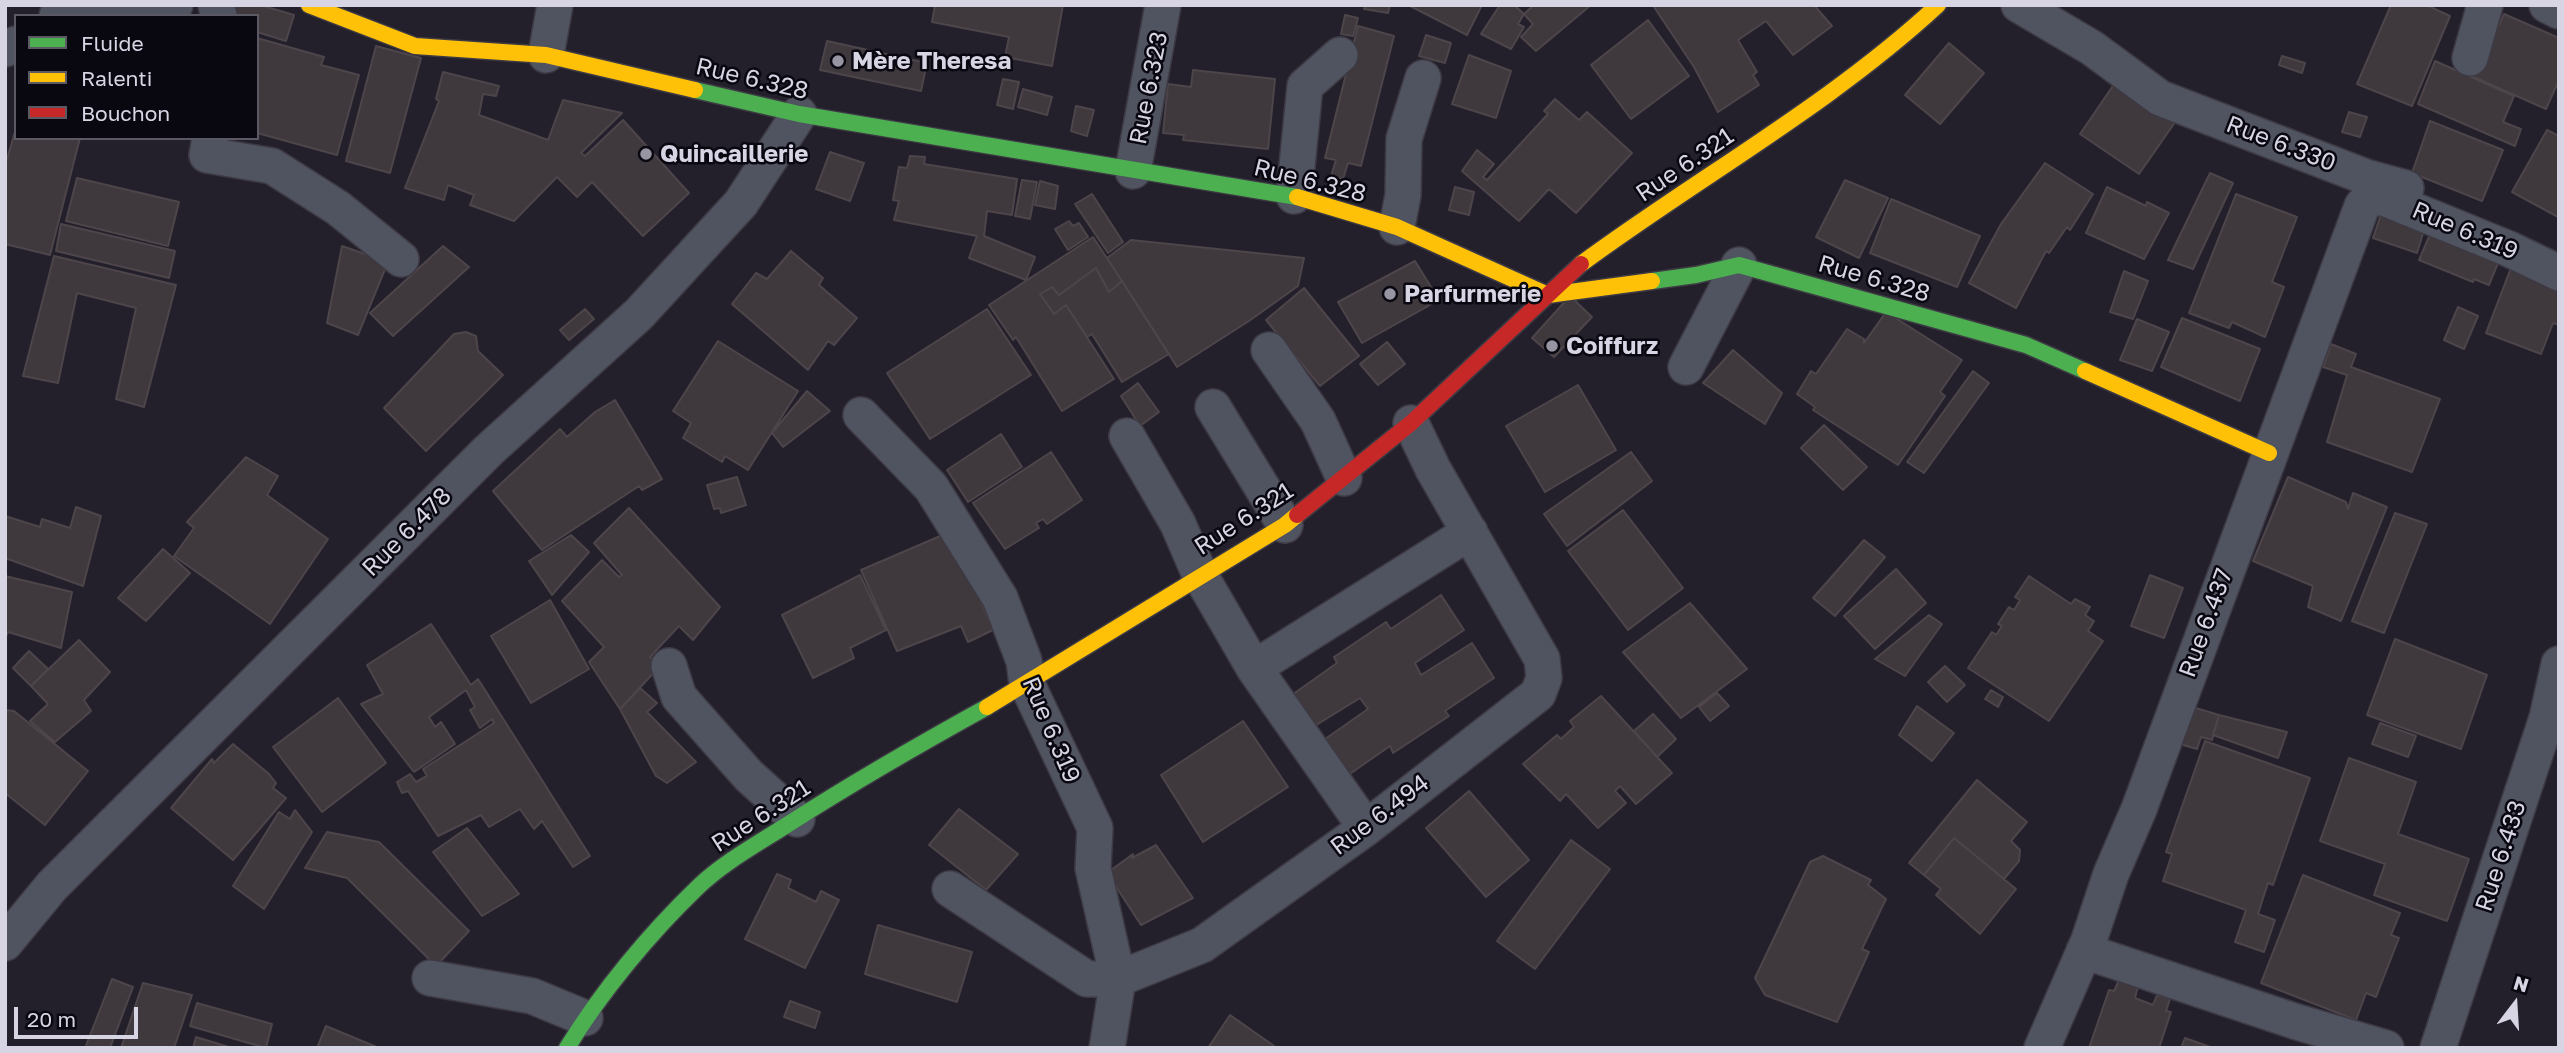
<!DOCTYPE html>
<meta charset="utf-8">
<style>
body{margin:0}
#map{position:relative;width:2564px;height:1053px;overflow:hidden;background:#23202b;font-family:"Golos Text",sans-serif}
canvas{display:block}
.frame{position:absolute;inset:0;border:7px solid #d7d4e3;pointer-events:none}
.legend{position:absolute;left:14px;top:14px;width:245px;height:126px;box-sizing:border-box;background:#090710;border:2px solid #5b5964;margin:0;padding:9px 12px;list-style:none;font-size:21px;color:#d7d4e3}
.legend li{display:flex;align-items:center;gap:14px;height:35px}
.legend b{width:35px;border:2px solid #5b5964}
.north{position:absolute;left:2480px;top:969px;width:70px;height:70px;-webkit-text-stroke:5px #090710;paint-order:stroke;rotate:17deg;font-size:19px;font-weight:700;line-height:28px;text-align:center;color:#d7d4e3}
.north::after{content:'';display:block;margin:auto;width:24px;height:32px;background:#d7d4e3;clip-path:polygon(50% 0,100% 100%,50% 72%,0 100%)}
.scale{position:absolute;left:14px;top:1007px;width:124px;height:32px;box-sizing:border-box;border:4px solid #d7d4e3;border-top:0;padding-left:9px;font-size:21px;line-height:24px;white-space:nowrap;color:#d7d4e3;-webkit-text-stroke:5px #090710;paint-order:stroke}
</style>
<div id="map">
<canvas width="2564" height="1053"></canvas>
<div class="frame"></div>
<ul class="legend">
<li><b style="height:9px;background:#4caf50"></b>Fluide</li>
<li><b style="height:9px;background:#ffc107"></b>Ralenti</li>
<li><b style="height:9px;background:#c62828"></b>Bouchon</li>
</ul>
<div class="north">N</div>
<div class="scale">20 m</div>
</div>
<script>
const g = document.querySelector('canvas').getContext('2d');
g.lineJoin = 'round';
function paint(path, color) {
  g.fillStyle = color;
  g.fill(path, 'evenodd');
}
function strokePath(path, color, width, dash) {
  g.strokeStyle = color;
  g.lineWidth = width;
  g.lineCap = dash ? 'butt' : 'round';
  g.setLineDash(dash || []);
  g.stroke(path);
}
function drawText(font, color, halo, rows, align = 'center') {
  g.font = font + ' "Golos Text",sans-serif';
  g.lineWidth = 5;
  g.setLineDash([]);
  g.textBaseline = 'middle';
  g.strokeStyle = halo;
  g.fillStyle = color;
  for (const [text, x, y, turn = 0] of rows) {
    g.save();
    g.translate(x, y);
    g.rotate((+turn || 0) * Math.PI / 180);
    g.textAlign = isNaN(turn) ? turn : align;
    if (halo) g.strokeText(text, 0, 0);
    g.fillText(text, 0, 0);
    g.restore();
  }
}
const building = new Path2D(`
 M236 5H260L294 15 286 41 257 32V16H233Z
 M935 5H1063L1052 66 1005 57 1009 37 932 22Z
 M1365 5H1390L1388 13 1364 9Z
 M1408 5H1482L1467 35Z
 M1500 5H1514L1524 14 1518 24 1524 27 1511 49 1481 34Z
 M1534 5H1591L1536 51 1521 37 1533 24 1524 14Z
 M1657 5H1814L1832 26 1793 55 1766 21 1738 40 1757 72 1753 75 1759 85 1718 112 1694 67 1654 7Z
 M2391 5H2426L2450 16 2412 106 2357 84Z
 M2504 14 2559 38V80L2546 109 2469 75 2492 22 2499 25Z
 M1345 15 1358 18 1353 36 1341 34Z
 M1648 20 1689 76 1631 119 1591 65Z
 M1358 26 1394 36 1361 166 1348 163 1343 179 1331 176 1336 160 1325 158Z
 M1426 35 1451 43 1445 63 1419 56Z
 M257 38 324 57 321 65 359 75 337 155 257 133Z
 M827 41 927 63 921 91 820 70Z
 M1949 43 1984 73 1940 124 1905 95Z
 M376 46 421 58 390 173 346 161Z
 M1469 55 1511 71 1496 118 1452 104Z
 M2282 56 2305 63 2302 73 2279 65Z
 M2435 61 2514 96 2503 122 2521 129 2515 146 2418 104Z
 M1193 70 1275 79 1268 149 1183 140 1184 135 1163 133 1168 84 1191 87Z
 M443 72 499 86 496 96 483 94 479 115 548 140 563 100 622 113 581 153 585 156 623 120 689 193 643 236 592 182 577 197 557 177 514 221 470 205 474 195 448 185 444 200 405 188 439 101 436 99Z
 M2119 77 2178 118 2139 174 2080 134Z
 M1003 79 1019 82 1013 109 997 105Z
 M1023 89 1052 97 1047 115 1018 107Z
 M1555 99 1579 120 1587 112 1632 153 1576 213 1549 189 1519 221 1462 171 1477 150 1494 164 1483 177 1487 180 1548 114 1544 111Z
 M1076 106 1094 110 1087 136 1071 131Z
 M2349 112 2367 117 2360 137 2342 132Z
 M2430 121 2503 150 2482 201 2412 173Z
 M16 128V138H80L50 255 5 244V166Z
 M2547 130 2559 136 2558 217 2512 192Z
 M830 152 864 163 850 201 816 189Z
 M910 156 925 157 924 164 1017 179 1012 215 987 211 984 236 1035 257 1026 280 969 258 977 236 894 220 899 201 893 200 899 167 907 168Z
 M2045 163 2093 194 2070 230 2067 227 2049 253 2046 251 2016 308 1969 283 2001 224Z
 M2210 173 2233 183 2193 269 2168 260Z
 M77 178 179 202 168 246 66 221Z
 M1022 180 1037 182 1030 219 1015 216Z
 M1845 180 1888 198 1859 258 1816 237Z
 M1040 181 1058 186 1055 209 1035 205Z
 M1455 187 1474 192 1469 215 1449 210Z
 M2107 187 2146 206 2147 202 2169 213 2144 259 2086 233Z
 M1092 194 1123 242 1108 253 1075 204Z
 M2236 194 2297 217 2272 282 2284 287 2265 337 2232 322 2229 328 2189 313Z
 M1891 199 1980 236 1957 287 1870 253Z
 M2384 206 2424 230 2417 253 2373 238Z
 M1069 221 1073 226 1079 223 1088 237 1068 250 1055 229Z
 M61 224 175 251 169 278 56 251Z
 M2434 225 2502 253 2489 285 2474 279 2473 282 2419 260Z
 M1093 237 1122 281 1109 292 1096 268 1059 295 1052 287 1040 294 1054 314 1066 305 1114 379 1062 411 1016 337 1013 340 989 305Z
 M1131 240 1304 258 1298 286 1249 321 1177 367 1107 258Z
 M342 246 388 262 358 335 327 323Z
 M443 246 469 267 393 336 370 313Z
 M791 251 823 278 819 285 857 318 834 345 828 341 808 370 732 304 756 273 767 279Z
 M54 256 176 285 144 407 116 399 136 308 77 293 58 383 23 376Z
 M2514 260 2559 277V325L2553 323 2541 354 2486 333Z
 M1415 261 1439 300 1362 343 1338 302Z
 M1096 268 1109 292 1122 281 1169 354 1122 382 1092 334 1087 337 1066 305 1054 314 1040 294 1052 287 1059 295Z
 M2124 271 2148 281 2133 319 2110 312Z
 M1304 288 1359 356 1320 386 1266 320Z
 M1570 296 1592 317 1554 357 1532 338Z
 M2458 307 2478 316 2464 349 2444 340Z
 M585 309 594 319 569 340 560 330Z
 M987 309 1031 375 930 439 887 373Z
 M1886 312 1962 360 1940 392 1945 396 1898 465 1813 410 1815 407 1797 394 1811 371 1816 374 1847 329 1864 339V343Z
 M2182 318 2260 349 2240 401 2161 367Z
 M2137 319 2169 332 2152 371 2120 360Z
 M466 332 476 336 478 351 503 375 426 451 384 408 454 334Z
 M718 341 798 391 748 470 725 456 722 462 683 438 691 423 673 411Z
 M1387 342 1405 364 1378 385 1360 364Z
 M2331 344 2356 354 2351 367 2440 399 2412 472 2327 442 2347 375 2323 367Z
 M1733 350 1782 393 1765 424 1703 383Z
 M1973 371 1989 383 1924 473 1907 462Z
 M1138 383 1159 412 1140 426 1121 396Z
 M1578 385 1616 450 1545 492 1506 426Z
 M807 391 830 411 783 447 772 433Z
 M615 400 662 479 642 490 639 486 542 550 493 491 560 429 567 437 595 412Z
 M1824 425 1867 467 1843 490 1801 448Z
 M1001 434 1022 467 968 502 947 470Z
 M1051 452 1082 500 1047 524 1043 519 1036 523 1039 528 1005 549 973 503Z
 M1631 452 1652 481 1567 546 1544 514Z
 M246 457 278 476 267 495 328 539 270 624 174 556 194 528 187 522Z
 M737 477 746 505 721 513 720 508 714 509 707 485Z
 M2288 477 2346 502 2348 509 2353 493 2387 507 2341 621 2308 607 2313 586 2253 561Z
 M76 507 101 516 83 586 5 558V516L40 527 42 519 70 528Z
 M629 508 720 607 693 640 679 626 650 657 660 666 620 709 589 662 604 647 562 601 602 560 619 577 622 575 594 543Z
 M1623 510 1683 588 1628 630 1568 551Z
 M2395 513 2427 524 2384 633 2352 621Z
 M952 531 993 630 968 642 961 626 897 651 861 570Z
 M571 535 589 552 552 595 529 561Z
 M1864 540 1885 557 1835 616 1813 598Z
 M163 549 190 573 146 621 118 598Z
 M1896 569 1926 603 1875 649 1844 616Z
 M860 575 886 630 850 648 854 658 813 678 782 615Z
 M2150 575 2183 588 2164 638 2131 626Z
 M5 576 72 592 61 648 8 632 5 638Z
 M2029 576 2071 604 2075 599 2090 607 2085 615 2094 621 2088 631 2103 641 2049 721 1968 668 1992 632 1996 635 2002 626 1998 624 2009 607 2014 610 2020 600 2015 597Z
 M1441 595 1464 630 1415 663 1421 675 1472 643 1494 678 1445 711 1449 716 1393 753 1390 746 1344 778 1318 744 1368 709 1360 698 1313 727 1289 697 1337 663 1334 657 1386 622 1391 629Z
 M550 600 589 669 531 703 491 636Z
 M1690 603 1747 669 1681 718 1623 652Z
 M1929 615 1942 624 1905 676 1875 659Z
 M431 624 471 685 478 679 590 856 573 867 542 821 534 829 520 809 489 827 481 815 438 836 408 791 402 793 397 782 410 774 416 782 427 776 423 769 494 723 492 719 480 728 470 710 475 707 466 690 429 717 435 727 441 722 455 744 414 772 361 704 383 694 367 665Z
 M2395 639 2487 675 2461 749 2367 715Z
 M79 640 110 672 84 700 91 711 55 742 30 721 48 704 31 686Z
 M29 651 48 669 31 686 13 668Z
 M1945 666 1965 685 1947 702 1928 682Z
 M640 688 657 703 647 712 696 762 667 783 656 776 620 709Z
 M1991 690 2003 697 1998 707 1985 699Z
 M1717 693 1729 706 1710 721 1699 707Z
 M1601 696 1672 773 1636 804 1620 786 1615 791 1626 803 1598 828 1566 794 1560 801 1523 764 1557 735 1561 739 1574 727 1570 721Z
 M338 698 386 763 322 812 273 747Z
 M1917 706 1954 733 1932 761 1899 735Z
 M2189 706 2219 715 2212 740 2201 737 2197 749 2176 743Z
 M6 710 14 711 88 771 45 825 5 793Z
 M1653 714 1676 739 1657 757 1634 731Z
 M2219 715 2287 732 2278 758 2213 735Z
 M1243 721 1288 787 1203 842 1161 775Z
 M2380 723 2416 736 2408 757 2372 744Z
 M2205 741 2310 778 2273 885 2268 883 2258 914 2275 920 2264 952 2235 942 2246 910 2163 881 2172 854 2166 852Z
 M233 744 269 774 276 783 273 788 286 798 233 860 171 808 212 759 214 763Z
 M2349 758 2416 782 2398 834 2469 859 2447 921 2374 895 2385 864 2320 841Z
 M1977 780 2027 822 2011 841 2020 850 2019 861 2004 879 1954 838 1924 875 1909 863Z
 M1469 791 1529 860 1486 897 1426 828Z
 M959 809 1018 854 986 890 929 845Z
 M295 810 312 832 264 909 233 886 279 812 290 819Z
 M467 828 519 894 482 916 433 852Z
 M327 832 379 842 469 931 436 966 347 878 305 868Z
 M1954 838 2016 889 1980 934 1936 895 1941 889 1924 875Z
 M1571 840 1610 869 1535 969 1497 941Z
 M1156 845 1193 898 1141 925 1107 873 1133 854 1132 858Z
 M1823 856 1871 880 1868 885 1886 899 1862 949 1869 952 1837 1022 1765 995 1755 978 1810 862Z
 M777 874 791 880 788 888 816 902 821 891 839 900 805 968 745 939Z
 M2303 875 2400 913 2391 935 2399 938 2376 997 2366 993 2356 1020 2261 983Z
 M878 925 972 952 957 1002 865 974Z
 M112 979 133 987 110 1048H85Z
 M2119 980 2138 986 2135 998 2153 1005 2157 995 2170 999 2166 1011 2171 1012 2159 1048H2089L2109 990 2114 991Z
 M143 983 192 995 174 1048H121Z
 M790 1001 820 1012 815 1028 784 1017Z
 M197 1003 272 1024 266 1048 190 1026Z
 M1230 1015 1277 1048H1208Z
 M326 1026 379 1048H317Z
 M196 1037 232 1048H193Z
 M2185 1038 2213 1048H2181Z`);
paint(building, '#3f383d');
strokePath(building, '#4d454a', 2);
const street = new Path2D(`
 M216 5 219 16
 M2019 5 2092 48 2160 98 2366 177 2406 188
 M2547 5 2559 11
 M57 16 175 5
 M5 49 16 44
 M546 55 555 5
 M2470 58 2485 5
 M210 138 207 155 272 166 338 208 401 259
 M1133 171 1163 5
 M1294 196 1305 86 1340 55
 M1397 227 1403 195 1404 139 1423 78
 M1269 350 1318 421 1344 478
 M1686 367 1739 265
 M1213 407 1285 525
 M861 415 931 487 1000 598 1024 661 1027 684 1095 828 1093 868 1118 979 1107 1048
 M1127 436 1178 524 1200 575 1254 668 1366 828
 M669 666 679 697 749 776 797 819
 M1254 668 1470 532
 M950 889 1087 979H1118L1202 945 1366 828 1538 694 1544 678 1542 659 1433 469 1411 423
 M5 943 52 886 489 450 639 314 741 203 799 114
 M2084 951 2297 1022 2386 1048
 M430 978 532 996 585 1018
 M2042 1048 2089 940 2111 874 2139 809 2362 206 2369 198H2384L2509 249 2559 273
 M2438 1048 2547 718 2559 664`);
const fast = new Path2D(`
 M695 90 799 114 1297 197
 M1652 281 1696 275 1739 265 2026 345 2085 371
 M567 1048C601 992 650 933 698 887 724 862 759 843 790 823 854 782 920 744 987 707`);
const slow = new Path2D(`
 M309 5 415 46 546 55 695 90
 M1297 197 1397 227 1548 295 1652 281
 M1581 264C1699 177 1830 105 1938 5
 M2085 371 2269 453
 M987 707 1285 525 1297 515`);
const jam = new Path2D(`
 M1297 515 1411 423 1581 264`);
strokePath(street, '#3d3a44', 38);
strokePath(fast, '#3d3a44', 19);
strokePath(slow, '#3d3a44', 19);
strokePath(jam, '#3d3a44', 19);
strokePath(street, '#505360', 35);
strokePath(fast, '#4caf50', 16);
strokePath(slow, '#ffc107', 16);
strokePath(jam, '#c62828', 16);
for (const [x, y, r, color] of [
 [838,61,7,"#9895a3"],
 [646,154,7,"#9895a3"],
 [1390,294,7,"#9895a3"],
 [1552,346,7,"#9895a3"]
]) {
  const dot = new Path2D();
  dot.arc(x, y, r, 0, 2 * Math.PI);
  g.fillStyle = color;
  g.fill(dot);
  strokePath(dot, '#090710', 2.5);
}
drawText('bold 24px', '#d7d4e3', '#090710', [
 ["Mère Theresa",852,61],
 ["Quincaillerie",660,154],
 ["Parfurmerie",1404,294],
 ["Coiffurz",1566,346]
], 'left');
drawText('24px', '#d7d4e3', '#090710', [
 ["Rue 6.328",752,79,13],
 ["Rue 6.323",1149,88,-79],
 ["Rue 6.330",2281,144,21],
 ["Rue 6.321",1685,165,-34],
 ["Rue 6.328",1310,181,14],
 ["Rue 6.319",2465,231,23],
 ["Rue 6.328",1874,279,16],
 ["Rue 6.321",1244,519,-33],
 ["Rue 6.478",407,532,-45],
 ["Rue 6.437",2206,623,-70],
 ["Rue 6.319",1051,730,67],
 ["Rue 6.494",1380,815,-37],
 ["Rue 6.321",761,816,-33],
 ["Rue 6.433",2501,856,-72]
]);
</script>
